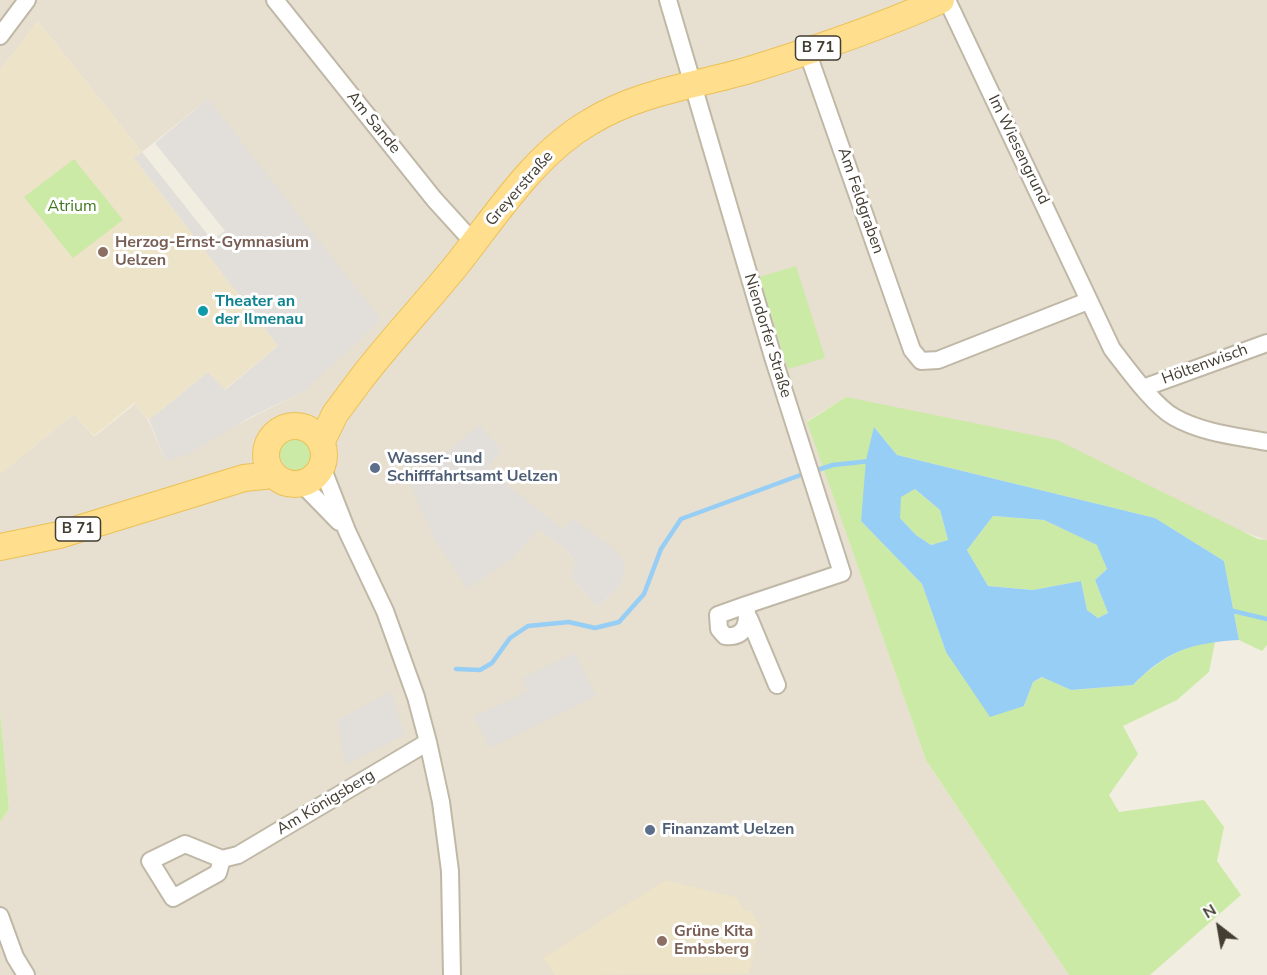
<!DOCTYPE html>
<meta charset="utf-8">
<style>
body{margin:0}
#map{position:relative;width:1267px;height:975px;overflow:hidden;background:#f2ede1;font-family:"Nunito Sans",sans-serif}
canvas{display:block}
.north{position:absolute;left:1189px;top:897px;width:60px;height:60px;-webkit-text-stroke:4px #fff;paint-order:stroke;rotate:329deg;font-size:16px;font-weight:700;line-height:24px;text-align:center;color:#433d32}
.north::after{content:'';display:block;margin:auto;width:21px;height:27px;background:#433d32;clip-path:polygon(50% 0,100% 100%,50% 72%,0 100%)}
</style>
<div id="map">
<canvas width="1267" height="975"></canvas>
<div class="north">N</div>
</div>
<script>
const g = document.querySelector('canvas').getContext('2d');
g.lineJoin = 'round';
function paint(path, color) {
  g.fillStyle = color;
  g.fill(path, 'evenodd');
}
function strokePath(path, color, width, dash) {
  g.strokeStyle = color;
  g.lineWidth = width;
  g.lineCap = dash ? 'butt' : 'round';
  g.setLineDash(dash || []);
  g.stroke(path);
}
function drawText(font, color, halo, rows, align = 'center') {
  g.font = font + ' "Nunito Sans",sans-serif';
  g.lineWidth = 6;
  g.setLineDash([]);
  g.textBaseline = 'middle';
  g.strokeStyle = halo;
  g.fillStyle = color;
  for (const [text, x, y, turn = 0] of rows) {
    g.save();
    g.translate(x, y);
    g.rotate((+turn || 0) * Math.PI / 180);
    g.textAlign = isNaN(turn) ? turn : align;
    if (halo) g.strokeText(text, 0, 0);
    g.fillText(text, 0, 0);
    g.restore();
  }
}
paint(new Path2D(`
 M0 0H1267V540L846 397 807 421 926 760 1069 975H0V822L9 809 0 710V474L74 414 94 437 135 404 148 420 166 461 304 391 208 99 142 152 38 21 0 70ZM502 450 487 469 563 530 572 518 618 588 597 607 570 576 575 561 564 548 537 528 514 557 410 483Z`), '#e7dfcf');
paint(new Path2D(`
 M38 21 142 152 135 159 278 346 224 390 208 372 149 420 134 403 94 436 74 414 0 474V70Z
 M665 880 738 898 743 909 751 911 760 925 749 974 554 975 543 958Z`), '#ede3c9');
paint(new Path2D(`
 M74 159 123 220 73 258 24 197Z
 M796 266 825 358 788 369 759 277Z
 M846 397 1057 440 1258 539 1267 540V645L1262 651 1239 640 1224 561 1155 518 897 455 875 428 861 521 922 584 946 652 1024 706 1033 682 1043 677 1071 690 1133 685C1155 663 1183 644 1215 642L1209 672 1177 700 1123 726 1138 754 1109 795 1119 812 1204 800 1224 827 1217 861 1241 895 1150 975H1069L926 760 807 422Z
 M280 454a16 16 0 1 1 32 0a16 16 0 1 1-32 0Z
 M915 489 940 510 948 540 931 545 916 535 900 518V497Z
 M993 516 1044 520 1098 545 1107 569 1095 580 1108 613 1098 618 1087 610 1081 581 1033 590 988 586 967 550Z
 M0 710 9 809 0 822Z`), '#cbeaa6');
paint(new Path2D(`
 M208 99 381 320 304 391 247 419 189 454 166 461 149 420 208 372 225 390 278 346 134 158 142 152 212 240 225 231 155 143Z
 M479 425 502 450 487 469 563 529 572 518 613 548 623 559 624 574 618 588 597 607 570 576 575 561 564 548 538 529 514 557 468 589 434 539 410 483Z
 M575 653 596 696 490 748 474 717 528 691 522 678Z
 M391 691 404 735 345 765 338 720Z`), '#e2dfda');
paint(new Path2D(`
 M874 427 897 455 1155 518 1224 561 1239 640C1192 643 1167 650 1133 685L1071 690 1042 677 1033 682 1024 706 990 717 946 652 922 584 861 521 866 460ZM915 489 940 510 948 540 931 545 916 535 900 518 901 497ZM993 516 1044 520 1097 545 1107 569 1095 580 1108 613 1098 618 1087 610 1081 581 1033 590 988 586 967 550Z`), '#97cef5');
strokePath(new Path2D(`
 M814 471 833 465 870 461
 M1229 610 1267 619
 M456 669 480 670 492 663 510 638 528 626 569 622 595 628 619 622 644 594 661 549 681 519 806 473`), '#97cef5', 4.5);
const minor = new Path2D(`
 M275 0 434 199 474 243
 M668 0 773 357 842 573 746 605C749 622 746 638 725 636L719 629 718 615 746 605
 M947 0 1112 349C1127 368 1154 406 1174 417 1202 433 1236 436 1267 442
 M0 36 27 0
 M807 51 912 350 921 361 938 360 1088 301
 M1143 388 1267 343
 M322 467 347 531 385 611 416 697 428 742 441 802 450 871 452 975
 M302 484 339 522
 M749 618 777 685
 M222 859 218 873 173 898 150 861 185 844 222 859 238 855 428 742
 M0 916 15 957 26 975`);
const primary = new Path2D(`
 M266 455a29 29 0 1 1 58 0a29 29 0 1 1-58 0Z
 M321 443 335 414 361 379C391 340 424 305 455 267 495 217 533 155 590 122 639 92 694 86 749 70 814 50 878 28 941 0
 M0 547 59 535 244 478 273 475`);
strokePath(minor, '#c0b8a6', 20);
strokePath(primary, '#ecc055', 28);
strokePath(minor, '#fff', 16);
strokePath(primary, '#ffdf8d', 26);
for (const [x, y, r, color] of [
 [103,252,6,"#8d6e63"],
 [203,311,6,"#0f9aa8"],
 [375,468,6,"#5c6f8a"],
 [650,830,6,"#5c6f8a"],
 [662,941,6,"#8d6e63"]
]) {
  const dot = new Path2D();
  dot.arc(x, y, r, 0, 2 * Math.PI);
  g.fillStyle = color;
  g.fill(dot);
  strokePath(dot, '#fff', 2);
}
for (const [x, y, w] of [
 [818,48,45],
 [78,529,45]
]) {
  const box = new Path2D();
  box.roundRect(x - w / 2, y - 12, w, 24, 4.5);
  g.fillStyle = '#fff';
  g.fill(box);
  strokePath(box, '#433d32', 1.5);
}
drawText('bold 15px', '#433d32', null, [
 ["B 71",818,48],
 ["B 71",78,529]
]);
drawText('16px', '#433d32', '#fff', [
 ["Am Sande",373,123,51],
 ["Im Wiesengrund",1018,150,64],
 ["Greyerstraße",520,189,-49],
 ["Am Feldgraben",860,201,71],
 ["Niendorfer Straße",767,336,73],
 ["Höltenwisch",1205,365,-20],
 ["Am Königsberg",326,803,-31]
]);
drawText('16px', '#427822', '#fff', [
 ["Atrium",72,207]
]);
drawText('bold 16px', '#785e54', '#fff', [
 ["Herzog-Ernst-Gymnasium",115,243],
 ["Uelzen",115,261],
 ["Grüne Kita",674,932],
 ["Embsberg",674,950]
], 'left');
drawText('bold 16px', '#0d838f', '#fff', [
 ["Theater an",215,302],
 ["der Ilmenau",215,320]
], 'left');
drawText('bold 16px', '#4e5e75', '#fff', [
 ["Wasser- und",387,459],
 ["Schifffahrtsamt Uelzen",387,477],
 ["Finanzamt Uelzen",662,830]
], 'left');
</script>
